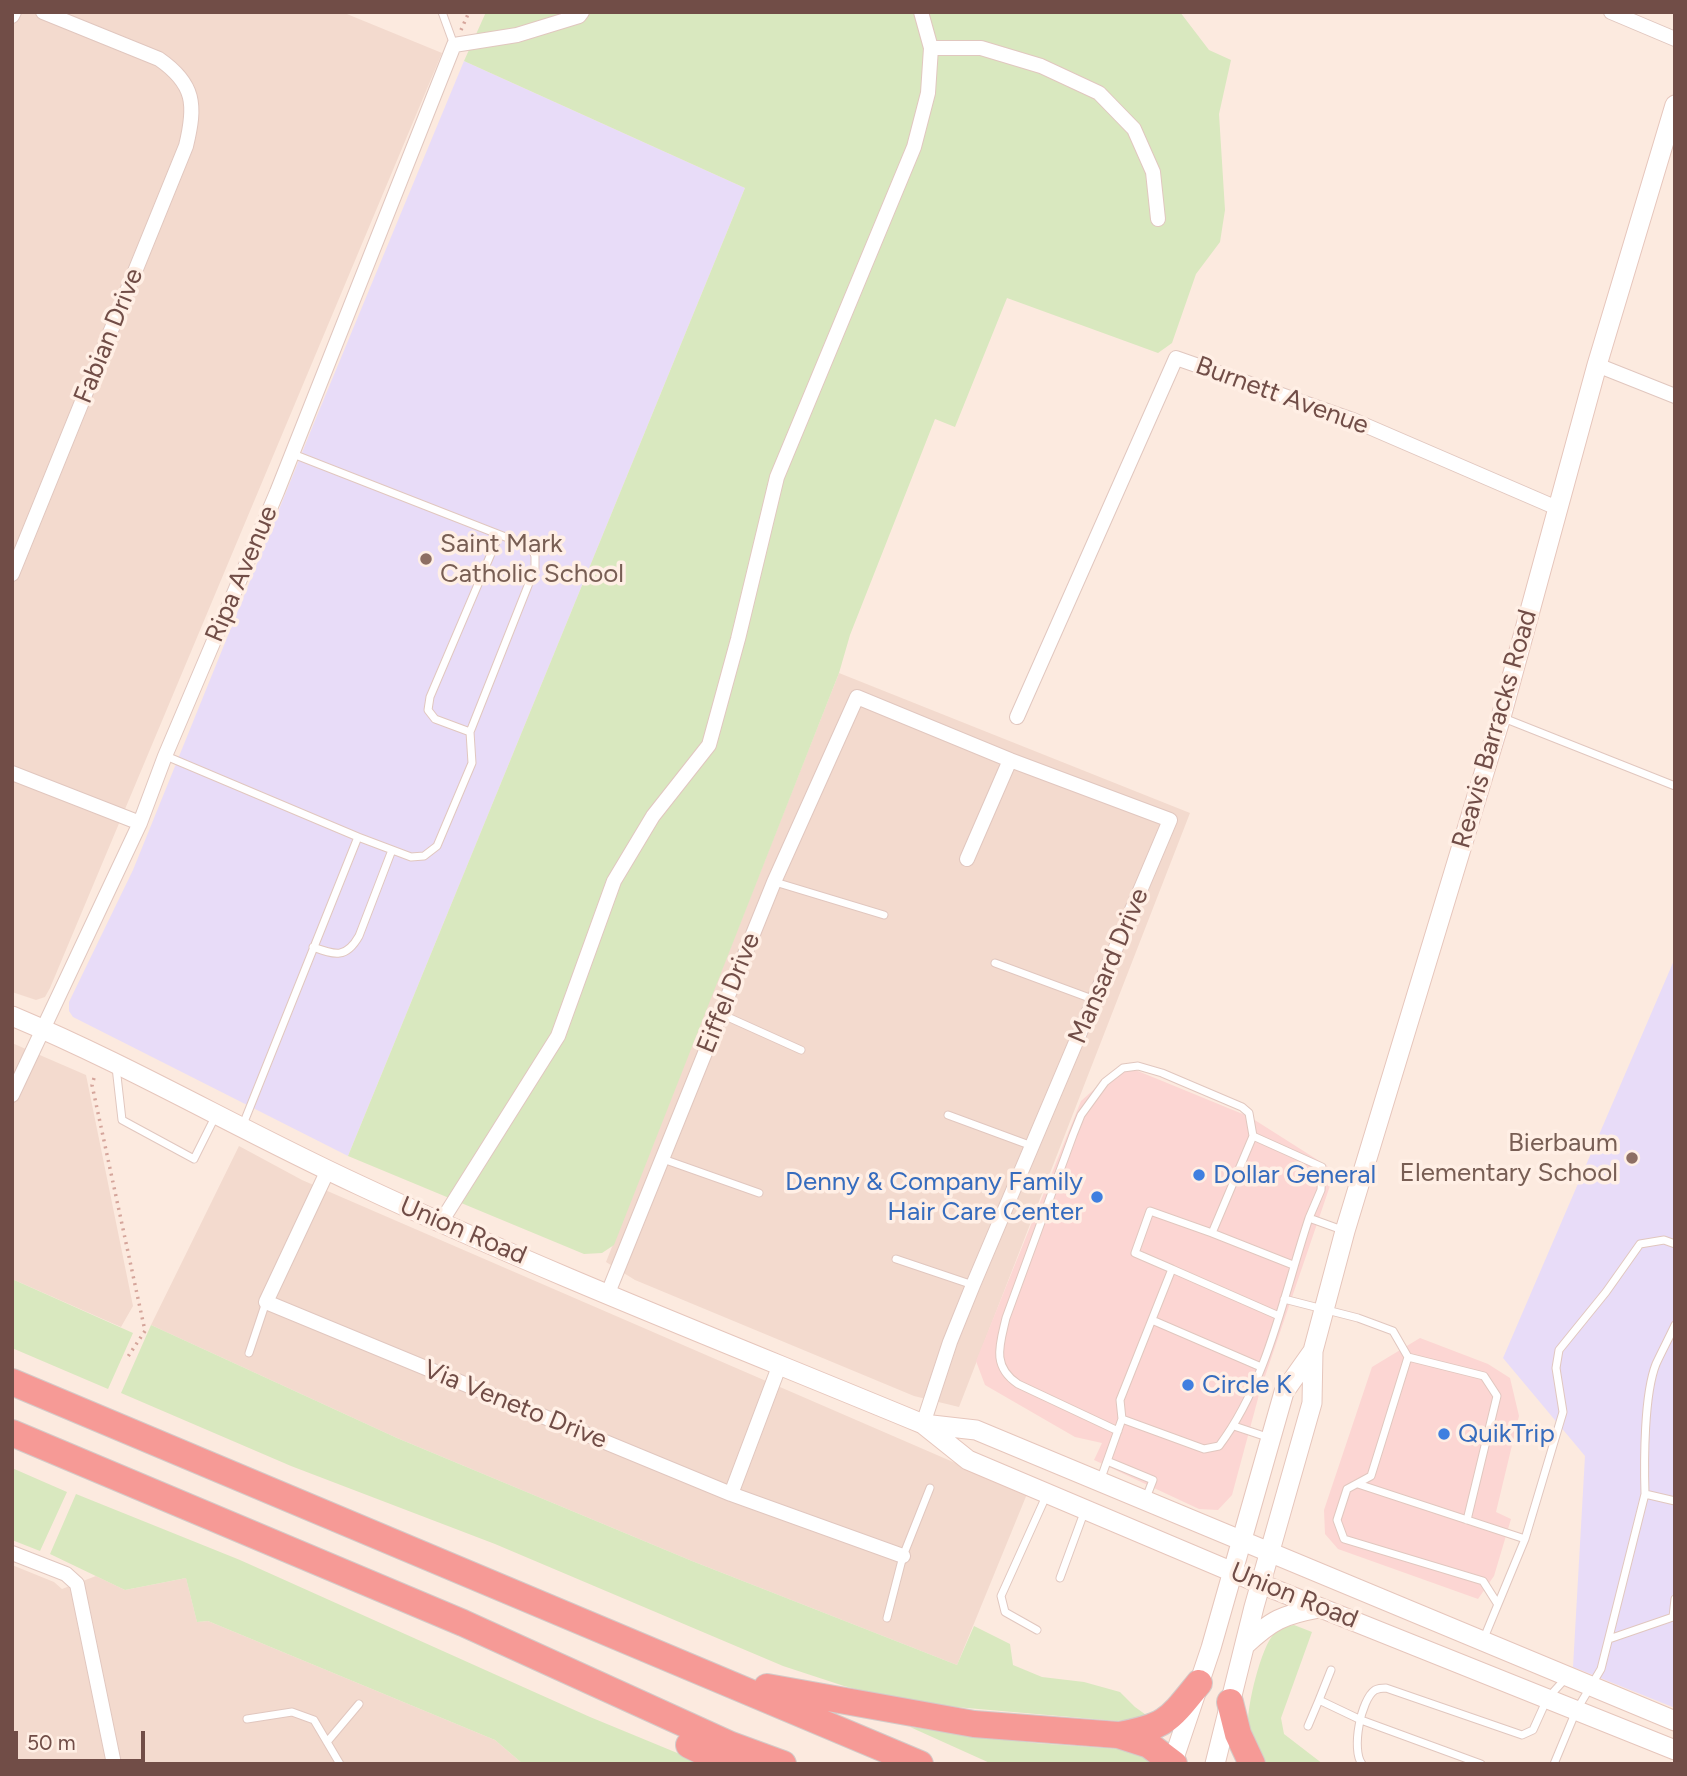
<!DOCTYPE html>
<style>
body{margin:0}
#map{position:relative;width:1687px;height:1776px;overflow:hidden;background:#fceadf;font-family:Figtree,sans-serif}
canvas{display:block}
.frame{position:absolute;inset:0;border:14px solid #714d47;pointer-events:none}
.scale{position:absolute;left:14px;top:1731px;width:131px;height:32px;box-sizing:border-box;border:4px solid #714d47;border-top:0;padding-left:9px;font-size:21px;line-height:24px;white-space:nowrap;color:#714d47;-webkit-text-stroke:5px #ffefe5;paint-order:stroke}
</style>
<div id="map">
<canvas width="1687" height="1776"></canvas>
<div class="frame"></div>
<div class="scale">50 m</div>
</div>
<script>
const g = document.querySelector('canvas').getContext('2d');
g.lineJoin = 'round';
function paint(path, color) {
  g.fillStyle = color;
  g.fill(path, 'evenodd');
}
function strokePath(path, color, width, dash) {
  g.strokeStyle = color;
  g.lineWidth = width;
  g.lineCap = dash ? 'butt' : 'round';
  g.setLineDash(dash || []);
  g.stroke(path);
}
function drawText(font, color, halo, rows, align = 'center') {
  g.font = font + ' Figtree,sans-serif';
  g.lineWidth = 7;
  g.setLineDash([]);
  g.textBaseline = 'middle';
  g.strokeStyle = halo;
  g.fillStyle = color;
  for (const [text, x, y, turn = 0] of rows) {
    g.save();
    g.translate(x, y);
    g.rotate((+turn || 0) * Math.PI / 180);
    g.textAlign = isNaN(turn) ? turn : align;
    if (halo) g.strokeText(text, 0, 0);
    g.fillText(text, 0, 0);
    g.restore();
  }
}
paint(new Path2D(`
 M12 12H342L442 53 50 988 45 997 36 1000 12 992Z
 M839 673 1190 813 959 1407 914 1396 635 1280 606 1262Z
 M12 1043 86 1075 133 1306 121 1327 12 1279Z
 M239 1146 302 1180 1027 1494 957 1665 692 1561 397 1438 151 1325Z
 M12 1565 54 1582 62 1589 96 1576 125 1590 186 1578 197 1622 208 1621 495 1740 523 1764H12Z`), '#f3dace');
paint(new Path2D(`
 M1133 1069 1250 1117 1335 1171 1260 1391 1232 1495 1218 1510 1199 1509 1094 1460 1102 1443 1075 1437 985 1385 976 1361 1081 1101 1108 1077Z
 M1420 1338 1488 1364 1510 1378 1519 1416 1496 1512 1511 1519 1494 1576 1478 1599 1338 1549 1325 1534 1324 1510 1372 1367Z`), '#fcd6d3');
paint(new Path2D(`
 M464 61 745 188 348 1156 73 1017 69 1011V1002L133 870 316 418Z
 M1675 958V1708L1573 1667 1585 1456 1503 1358Z`), '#e8dcf8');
paint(new Path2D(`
 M486 12H1180L1209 50 1231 60 1219 114 1225 210 1220 242 1196 274 1172 343 1158 353 1007 298 955 427 935 419 850 635 839 673 614 1245 602 1253 584 1254 348 1156 745 188 464 61Z
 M12 1279 133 1333 108 1389 12 1348Z
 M151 1325 397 1438 692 1561 957 1665 974 1626 1010 1644 1013 1665 1042 1677 1084 1682 1120 1692 1135 1707 1149 1717 1117 1721 944 1706 886 1697 844 1686 783 1666 495 1544 291 1466 121 1393Z
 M12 1468 67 1492 40 1551 12 1540Z
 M76 1494 240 1560 590 1717 704 1764H523L495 1740 208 1621 197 1622 186 1578 125 1590 50 1554Z
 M1294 1625 1312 1632 1281 1718 1284 1734 1323 1764H1267C1259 1752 1249 1740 1248 1724 1247 1706 1261 1647 1274 1634 1279 1629 1287 1626 1294 1625Z
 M910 1727 1035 1743 1133 1750 1154 1764H992Z`), '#d9e8bf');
const lane = new Path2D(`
 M442 12 454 45
 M293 454 531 547 535 556V568L470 732 435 719 428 710 430 697 499 535
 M1501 717 1675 786
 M166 756 358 837
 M775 882 884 915
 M313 947C335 955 346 959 359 936L392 850
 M995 963 1095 1000
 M721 1014 801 1050
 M116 1067 122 1120 194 1159 216 1115
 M948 1115 1032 1146
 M242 1127 358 837 411 857 424 856 437 846 472 763 470 732
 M663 1159 759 1193
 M1212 1233 1293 1265
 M896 1259 973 1285
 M1172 1269 1135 1253 1150 1211 1212 1233 1253 1136 1322 1167 1321 1190 1309 1218
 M1284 1299 1358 1318 1393 1331 1408 1357 1371 1476 1347 1489 1337 1520 1344 1539 1483 1581 1497 1603
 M1152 1320 1261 1367
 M249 1353 266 1302
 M1408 1357 1484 1376 1497 1396 1467 1520
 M1122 1419 1204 1449 1219 1446C1268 1381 1284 1293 1309 1218L1345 1231
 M1234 1426 1270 1438
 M1118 1431 1018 1384C991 1366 1000 1344 1006 1318L1073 1135 1081 1115 1105 1082 1123 1068 1138 1066 1162 1073 1242 1107 1249 1113 1253 1136
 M1107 1461 1153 1480 1146 1498
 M1100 1481 1122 1419 1120 1400 1172 1269 1279 1316
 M1358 1484 1525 1539
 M1645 1494C1644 1461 1644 1394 1656 1364 1662 1351 1669 1338 1675 1325
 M1060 1578 1085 1510
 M1674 1616 1673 1617 1675 1599
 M887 1618 903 1556 930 1488
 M1037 1630 1005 1612 1001 1596 1047 1494
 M1484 1638 1525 1539 1563 1412 1556 1368 1559 1350 1606 1292 1640 1244 1664 1240 1675 1244
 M1609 1639 1673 1617
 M1319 1700 1331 1670
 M247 1719 292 1712 314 1720 340 1764
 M1308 1726 1319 1700 1361 1720 1481 1764
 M327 1742 359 1704
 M1362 1764C1351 1750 1361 1699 1375 1690 1379 1688 1382 1688 1386 1688L1522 1735 1533 1730 1547 1699 1565 1679
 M1554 1764 1576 1711 1601 1669 1645 1494 1675 1501`);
const street = new Path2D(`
 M1611 12 1675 39
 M12 16 14 12
 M931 48H981L1041 66 1099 93 1134 129 1153 172 1158 219
 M1597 365 1675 396
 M12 574 186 146C196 105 195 84 159 59L43 12
 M1017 717 1176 358 1353 420 1557 508
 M12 773 140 823
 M967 859 1010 760
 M12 1095 140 823 165 756 277 492 454 45 517 35 579 16 582 12
 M328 1170 266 1302 731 1494 903 1556
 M441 1222 558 1036 614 881 653 816 709 745 738 639 777 477 914 147 928 93 931 48 921 12
 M608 1293 774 882 857 697 1010 760 1170 820 973 1285 950 1342 923 1424
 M731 1494 780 1364
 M12 1553 66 1574 77 1584 114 1764`);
const secondary = new Path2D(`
 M12 1016C131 1066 242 1131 359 1185 544 1272 735 1346 923 1424L976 1430 1675 1721
 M923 1424 968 1460 1261 1584 1675 1750
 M1245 1645C1272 1620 1282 1615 1319 1608
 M1172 1764 1211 1648 1284 1392 1313 1351
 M1215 1764 1254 1607 1312 1403 1313 1351 1345 1231 1501 717 1597 365 1675 105`);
const highway = new Path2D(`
 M12 1382 920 1764
 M12 1433 463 1623 731 1745 783 1764
 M767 1687 974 1724 1118 1735 1149 1745 1174 1764
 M1230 1702 1238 1734 1252 1764
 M1119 1735C1167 1726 1169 1720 1199 1683
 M689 1745 728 1764`);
strokePath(lane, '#e1c7bf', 9);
strokePath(street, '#e1c7bf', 16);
strokePath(secondary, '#e6c6bc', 21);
strokePath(highway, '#d4cac8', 28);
strokePath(new Path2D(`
 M461 30 469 12
 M94 1078 92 1085 145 1331 127 1358`), '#d5a59b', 3.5, [2, 5]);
strokePath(lane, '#fff', 7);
strokePath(street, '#fff', 14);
strokePath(secondary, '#fff', 19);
strokePath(highway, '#f69a96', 26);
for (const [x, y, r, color] of [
 [426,559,7,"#8d6e63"],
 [1632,1158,7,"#8d6e63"],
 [1199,1175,7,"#3f7fe0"],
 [1097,1197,7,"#3f7fe0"],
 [1188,1385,7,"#3f7fe0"],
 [1444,1434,7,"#3f7fe0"]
]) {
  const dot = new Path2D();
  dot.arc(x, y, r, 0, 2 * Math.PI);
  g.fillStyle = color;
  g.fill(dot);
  strokePath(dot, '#ffefe5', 2.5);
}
drawText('26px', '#714d47', '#ffefe5', [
 ["Fabian Drive",109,336,-68],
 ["Burnett Avenue",1282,396,20],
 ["Ripa Avenue",242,574,-67],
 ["Reavis Barracks Road",1495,729,-74],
 ["Mansard Drive",1109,966,-67],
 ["Eiffel Drive",729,993,-68],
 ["Union Road",463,1231,23],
 ["Via Veneto Drive",515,1405,22],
 ["Union Road",1294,1596,22]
]);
drawText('26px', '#785e54', '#ffefe5', [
 ["Saint Mark",440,544],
 ["Catholic School",440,574],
 ["Bierbaum",1618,1143,"right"],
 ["Elementary School",1618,1173,"right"]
], 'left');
drawText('26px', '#366cbe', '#ffefe5', [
 ["Dollar General",1213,1175],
 ["Denny & Company Family",1083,1182,"right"],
 ["Hair Care Center",1083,1212,"right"],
 ["Circle K",1202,1385],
 ["QuikTrip",1458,1434]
], 'left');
</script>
